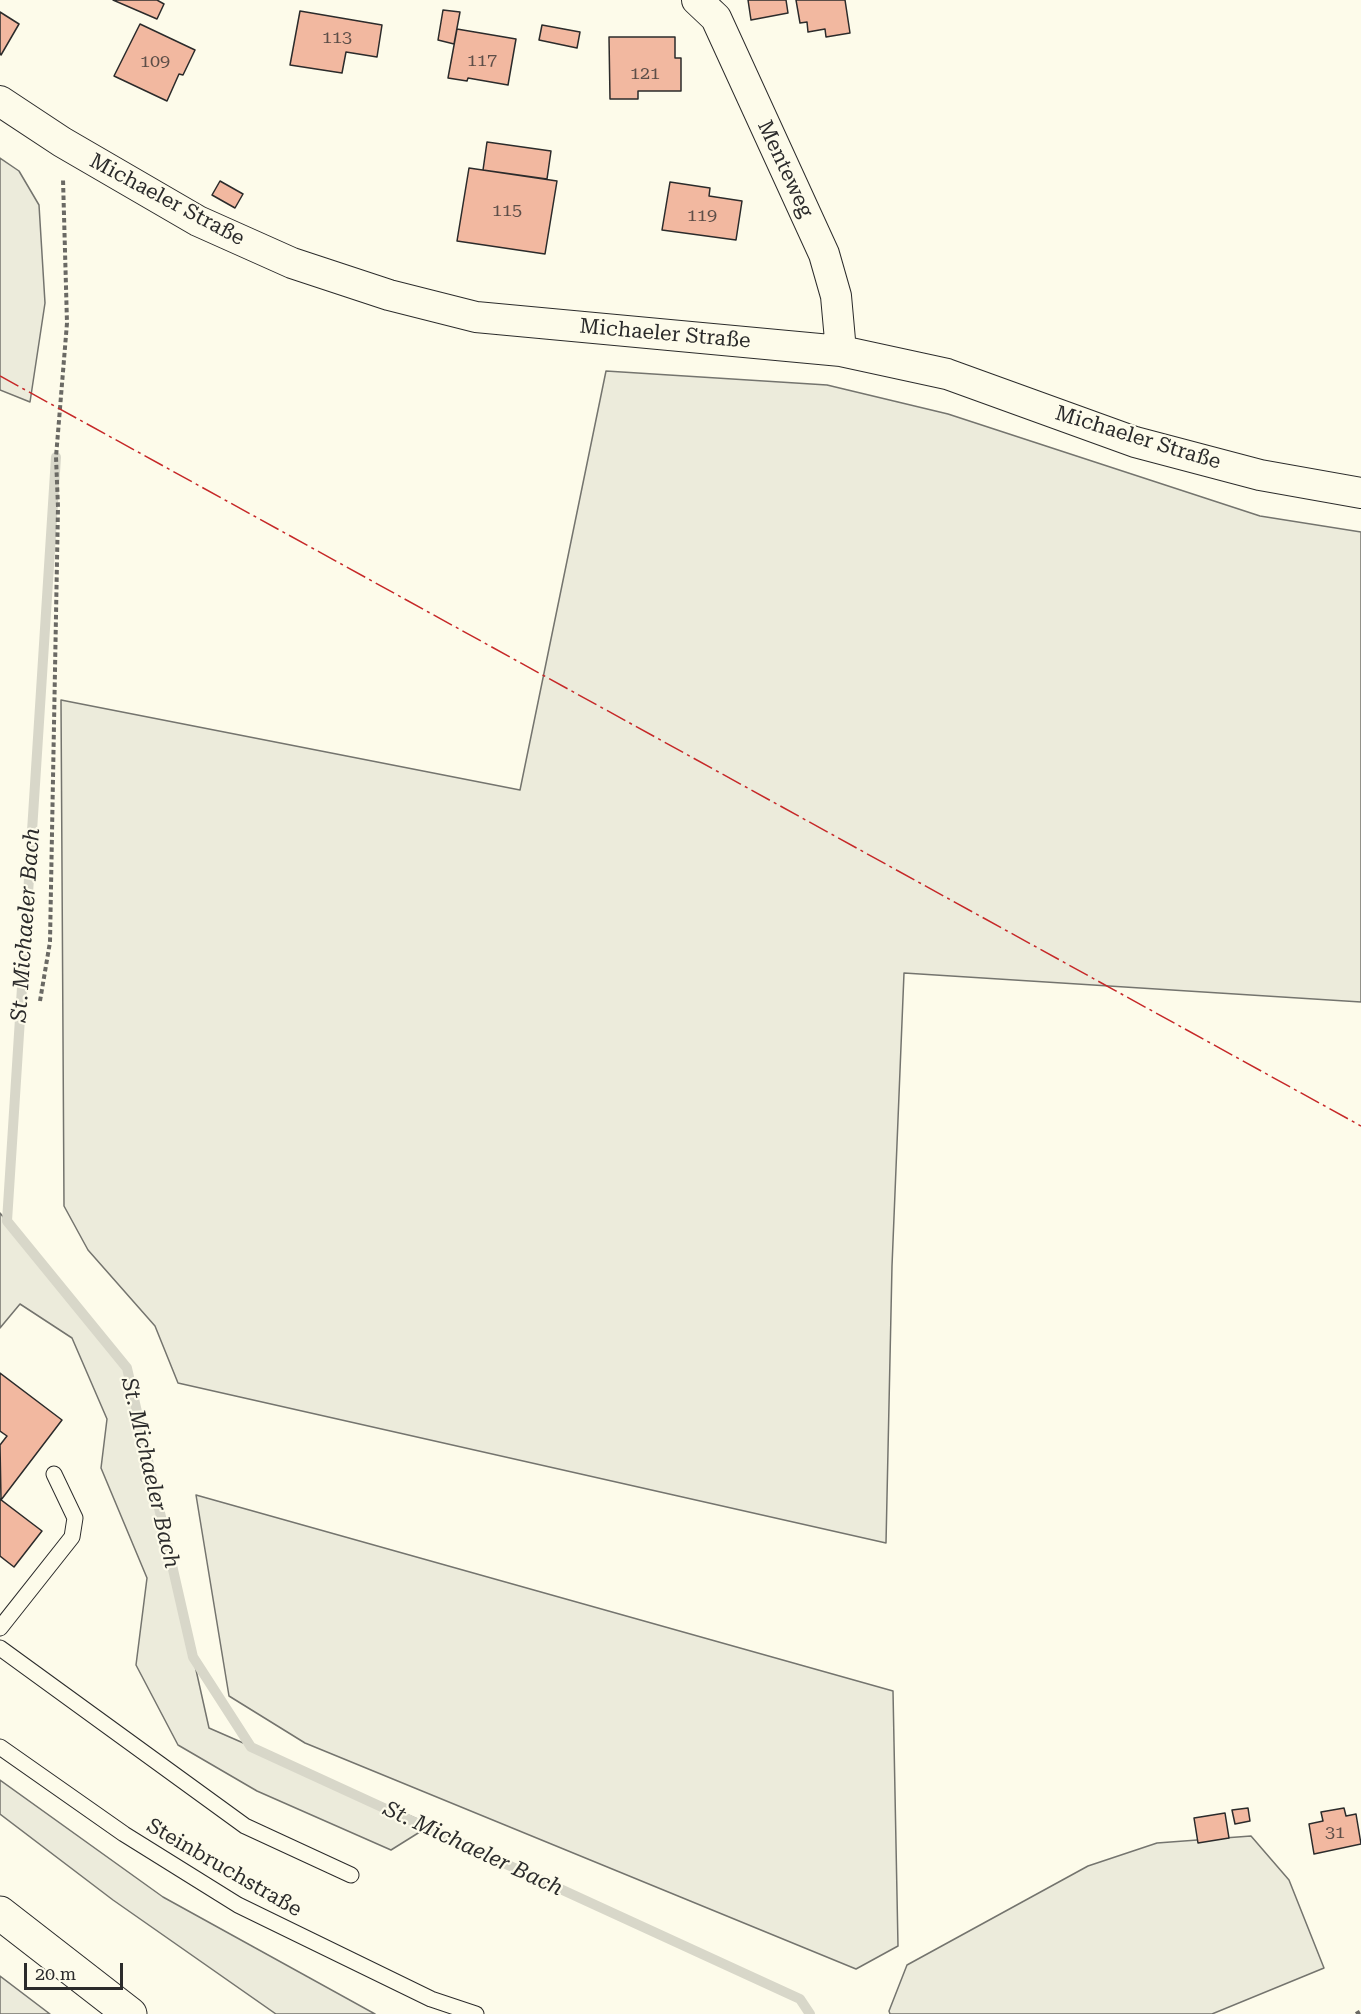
<!DOCTYPE html>
<meta charset="utf-8">
<style>
body{margin:0}
#map{position:relative;width:1361px;height:2014px;overflow:hidden;background:#fdfbea;font-family:"Roboto Serif",serif}
canvas{display:block}
.scale{position:absolute;left:24px;top:1963px;width:99px;height:27px;box-sizing:border-box;border:3px solid #2b2b2b;border-top:0;padding-left:8px;font-size:18px;line-height:21px;white-space:nowrap;color:#2b2b2b;-webkit-text-stroke:4px #fdfbea;paint-order:stroke}
</style>
<div id="map">
<canvas width="1361" height="2014"></canvas>
<div class="scale">20 m</div>
</div>
<script>
const g = document.querySelector('canvas').getContext('2d');
g.lineJoin = 'round';
function paint(path, color) {
  g.fillStyle = color;
  g.fill(path, 'evenodd');
}
function strokePath(path, color, width, dash) {
  g.strokeStyle = color;
  g.lineWidth = width;
  g.lineCap = dash ? 'butt' : 'round';
  g.setLineDash(dash || []);
  g.stroke(path);
}
function drawText(font, color, halo, rows, align = 'center') {
  g.font = font + ' "Roboto Serif",serif';
  g.lineWidth = 4.5;
  g.setLineDash([]);
  g.textBaseline = 'middle';
  g.strokeStyle = halo;
  g.fillStyle = color;
  for (const [text, x, y, turn = 0] of rows) {
    g.save();
    g.translate(x, y);
    g.rotate((+turn || 0) * Math.PI / 180);
    g.textAlign = isNaN(turn) ? turn : align;
    if (halo) g.strokeText(text, 0, 0);
    g.fillText(text, 0, 0);
    g.restore();
  }
}
const green = new Path2D(`
 M0 158 19 171 39 205 45 303 30 402 0 390Z
 M606 371 827 385 948 414 1260 516 1361 532V1002L904 973 892 1266 886 1543 178 1383 155 1326 88 1250 64 1206 61 700 520 790Z
 M0 1213 127 1368 135 1397 209 1728 431 1825 391 1850 257 1791 178 1745 136 1665 147 1578 101 1468 107 1419 72 1338 20 1304 0 1328Z
 M196 1495 893 1691 898 1946 856 1969 305 1743 229 1696Z
 M0 1780 163 1897 375 2014H276L113 1900 0 1814Z
 M1251 1836 1289 1880 1324 1968 1212 2014H890L889 2011 907 1965 1088 1866 1157 1843Z
 M0 1976 50 2014H0Z`);
paint(green, '#ecebdb');
strokePath(green, '#74746e', 1.5);
strokePath(new Path2D(`
 M56 457 7 1221 127 1368 193 1657 251 1747 800 1999 810 2014`), '#d8d7c9', 10);
const building = new Path2D(`
 M113 0H157L164 4 157 19Z
 M748 0H786L788 13 751 20Z
 M796 0H845L850 33 826 37 825 29 808 32 807 22 800 23Z
 M443 10 460 12 454 44 438 40Z
 M300 11 382 25 377 57 346 52 342 73 290 65Z
 M0 12 19 24 1 55 0 53Z
 M140 24 195 50 183 75 179 74 167 101 114 76Z
 M542 25 580 32 577 48 539 40Z
 M457 29 516 39 508 85 468 78 467 81 448 78Z
 M609 37H675V58H681V91H638V99H610Z
 M487 142 551 151 547 179 483 170Z
 M469 168 557 181 545 254 457 241Z
 M220 181 243 194 235 208 212 195Z
 M670 182 710 188 709 196 742 201 736 240 662 230Z
 M0 1373 62 1420 1 1500 0 1445 7 1436 0 1431Z
 M0 1499 42 1531 14 1567 0 1556Z
 M1248 1808 1250 1821 1235 1824 1232 1810Z
 M1344 1808 1346 1816 1356 1814 1361 1844 1314 1854 1309 1824 1323 1821 1321 1812Z
 M1225 1813 1229 1838 1198 1843 1194 1818Z`);
paint(building, '#f2b8a0');
strokePath(building, '#2b2b2b', 1.5);
const lane = new Path2D(`
 M0 1628 72 1537 75 1518 54 1474
 M0 1648 245 1826 351 1875
 M0 1747 124 1834 238 1905 431 1999 476 2014`);
const street = new Path2D(`
 M697 0 716 18 824 254 836 296 841 351
 M0 101 62 142 198 221 292 263 389 295 476 317 841 351 947 374 1135 442 1260 475 1361 493`);
const highway = new Path2D(`
 M0 1913 130 2014`);
strokePath(lane, '#2b2b2b', 17);
strokePath(street, '#2b2b2b', 32);
strokePath(highway, '#2b2b2b', 35);
strokePath(new Path2D(`
 M40 1001 50 942 58 507 56 457 67 323 63 179
 M1356 2014 1361 2011`), '#6a6964', 4, [4.5, 3]);
strokePath(lane, '#fdfbea', 15);
strokePath(street, '#fdfbea', 30);
strokePath(highway, '#fdfbea', 33);
strokePath(new Path2D(`
 M0 376 1361 1126`), '#c62828', 1.5, [21, 4.5, 3, 4.5]);
drawText('18px', '#5d4e48', null, [
 ["113",337,38],
 ["117",482,61],
 ["109",155,62],
 ["121",645,74],
 ["115",507,211],
 ["119",702,216],
 ["31",1335,1833]
]);
drawText('21px', '#2b2b2b', '#fdfbea', [
 ["Menteweg",785,169,65],
 ["Michaeler Straße",167,200,28],
 ["Michaeler Straße",665,334,5],
 ["Michaeler Straße",1138,438,17],
 ["Steinbruchstraße",224,1868,30]
]);
drawText('italic 22px', '#2b2b2b', '#fdfbea', [
 ["St. Michaeler Bach",26,925,-86],
 ["St. Michaeler Bach",150,1473,77],
 ["St. Michaeler Bach",473,1849,25]
]);
</script>
